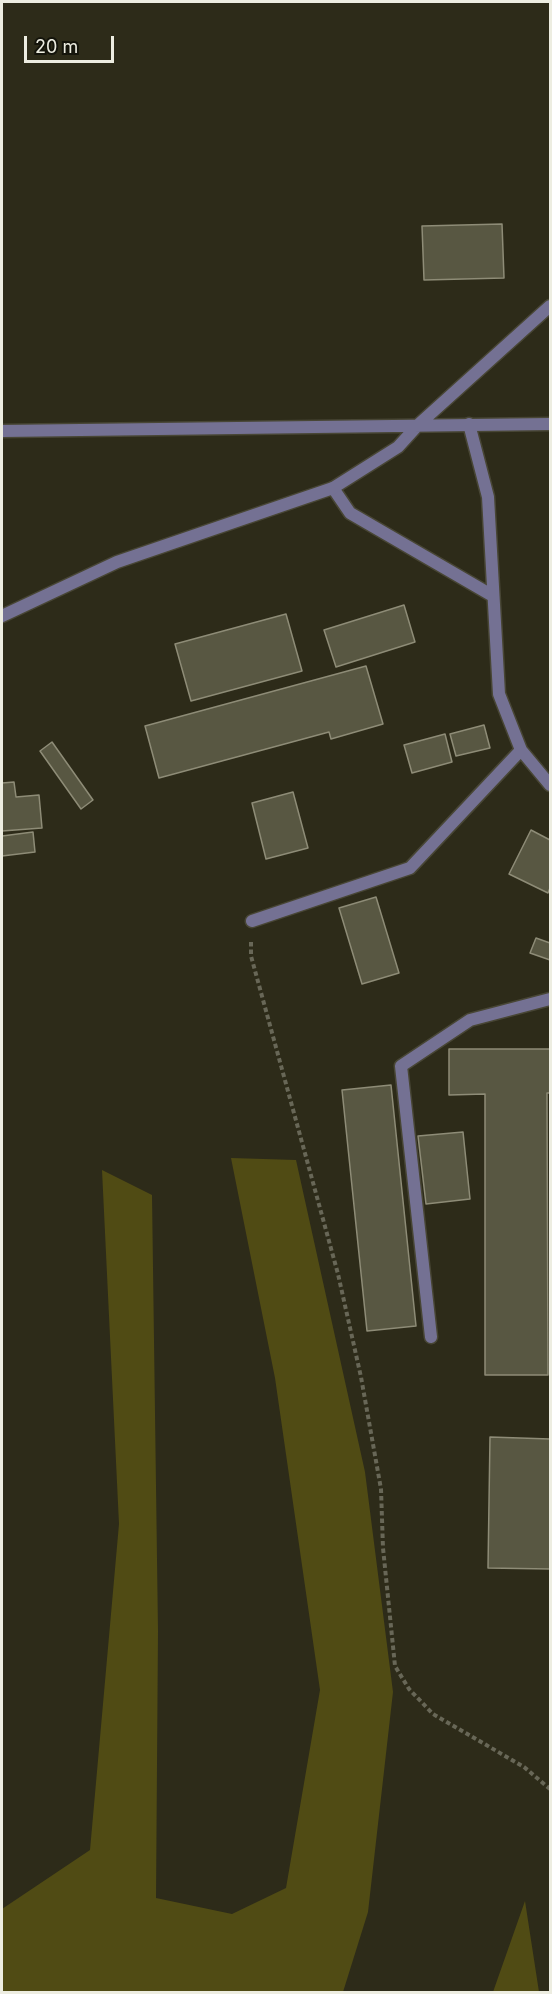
<!DOCTYPE html>
<style>
body{margin:0}
#map{position:relative;width:552px;height:1994px;overflow:hidden;background:#2d2b19;font-family:Inter,sans-serif}
canvas{display:block}
.frame{position:absolute;inset:0;border:3px solid #edede1;pointer-events:none}
.scale{position:absolute;left:24px;top:36px;width:90px;height:27px;box-sizing:border-box;border:3px solid #edede1;border-top:0;padding-left:8px;font-size:18px;line-height:21px;white-space:nowrap;color:#edede1;-webkit-text-stroke:4px #14140b;paint-order:stroke}
</style>
<div id="map">
<canvas width="552" height="1994"></canvas>
<div class="frame"></div>
<div class="scale">20 m</div>
</div>
<script>
const g = document.querySelector('canvas').getContext('2d');
g.lineJoin = 'round';
function paint(path, color) {
  g.fillStyle = color;
  g.fill(path, 'evenodd');
}
function strokePath(path, color, width, dash) {
  g.strokeStyle = color;
  g.lineWidth = width;
  g.lineCap = dash ? 'butt' : 'round';
  g.setLineDash(dash || []);
  g.stroke(path);
}
paint(new Path2D(`
 M231 1158 296 1160 365 1472 393 1692 368 1912 343 1992H2V1909L90 1850 119 1524 102 1170 152 1195 158 1631 156 1898 232 1914 286 1888 320 1690 275 1378Z
 M525 1901 539 1992H493Z`), '#504b14');
const building = new Path2D(`
 M502 224 504 278 424 280 422 226Z
 M404 605 415 642 336 667 324 630Z
 M286 614 302 671 191 701 175 644Z
 M366 666 383 724 331 739 329 732 159 778 145 726Z
 M484 725 490 748 456 756 450 734Z
 M445 734 452 762 412 773 404 745Z
 M52 742 93 800 81 809 40 751Z
 M14 782 16 797 39 795 42 828 2 831V783Z
 M293 792 308 848 266 859 252 803Z
 M531 830 550 840V888L548 893 509 874Z
 M33 832 35 852 2 856V836Z
 M376 897 399 973 362 984 339 908Z
 M536 938 550 943V960L530 953Z
 M449 1049H550V1093H547L548 1375H485V1094L449 1095Z
 M391 1085 416 1326 367 1331 342 1090Z
 M463 1132 470 1199 426 1204 418 1136Z
 M490 1437 550 1439V1569L488 1568Z`);
paint(building, '#585742');
strokePath(building, '#8e8c77', 1.5);
const service = new Path2D(`
 M469 424 488 497 499 694 521 750 550 785
 M333 488 350 513 493 596
 M252 921 410 868 521 750
 M431 1337 401 1066 470 1020 550 999`);
const minor = new Path2D(`
 M2 431 550 424
 M2 616 117 562 333 488 398 447 418 425 550 306`);
strokePath(service, '#484635', 15);
strokePath(minor, '#484635', 15);
strokePath(new Path2D(`
 M251 942V956L338 1274 361 1377 381 1489 383 1548 395 1666 409 1689 433 1714 524 1767 550 1789`), '#686757', 4, [4.5, 3]);
strokePath(service, '#747193', 12);
strokePath(minor, '#747193', 12);
</script>
